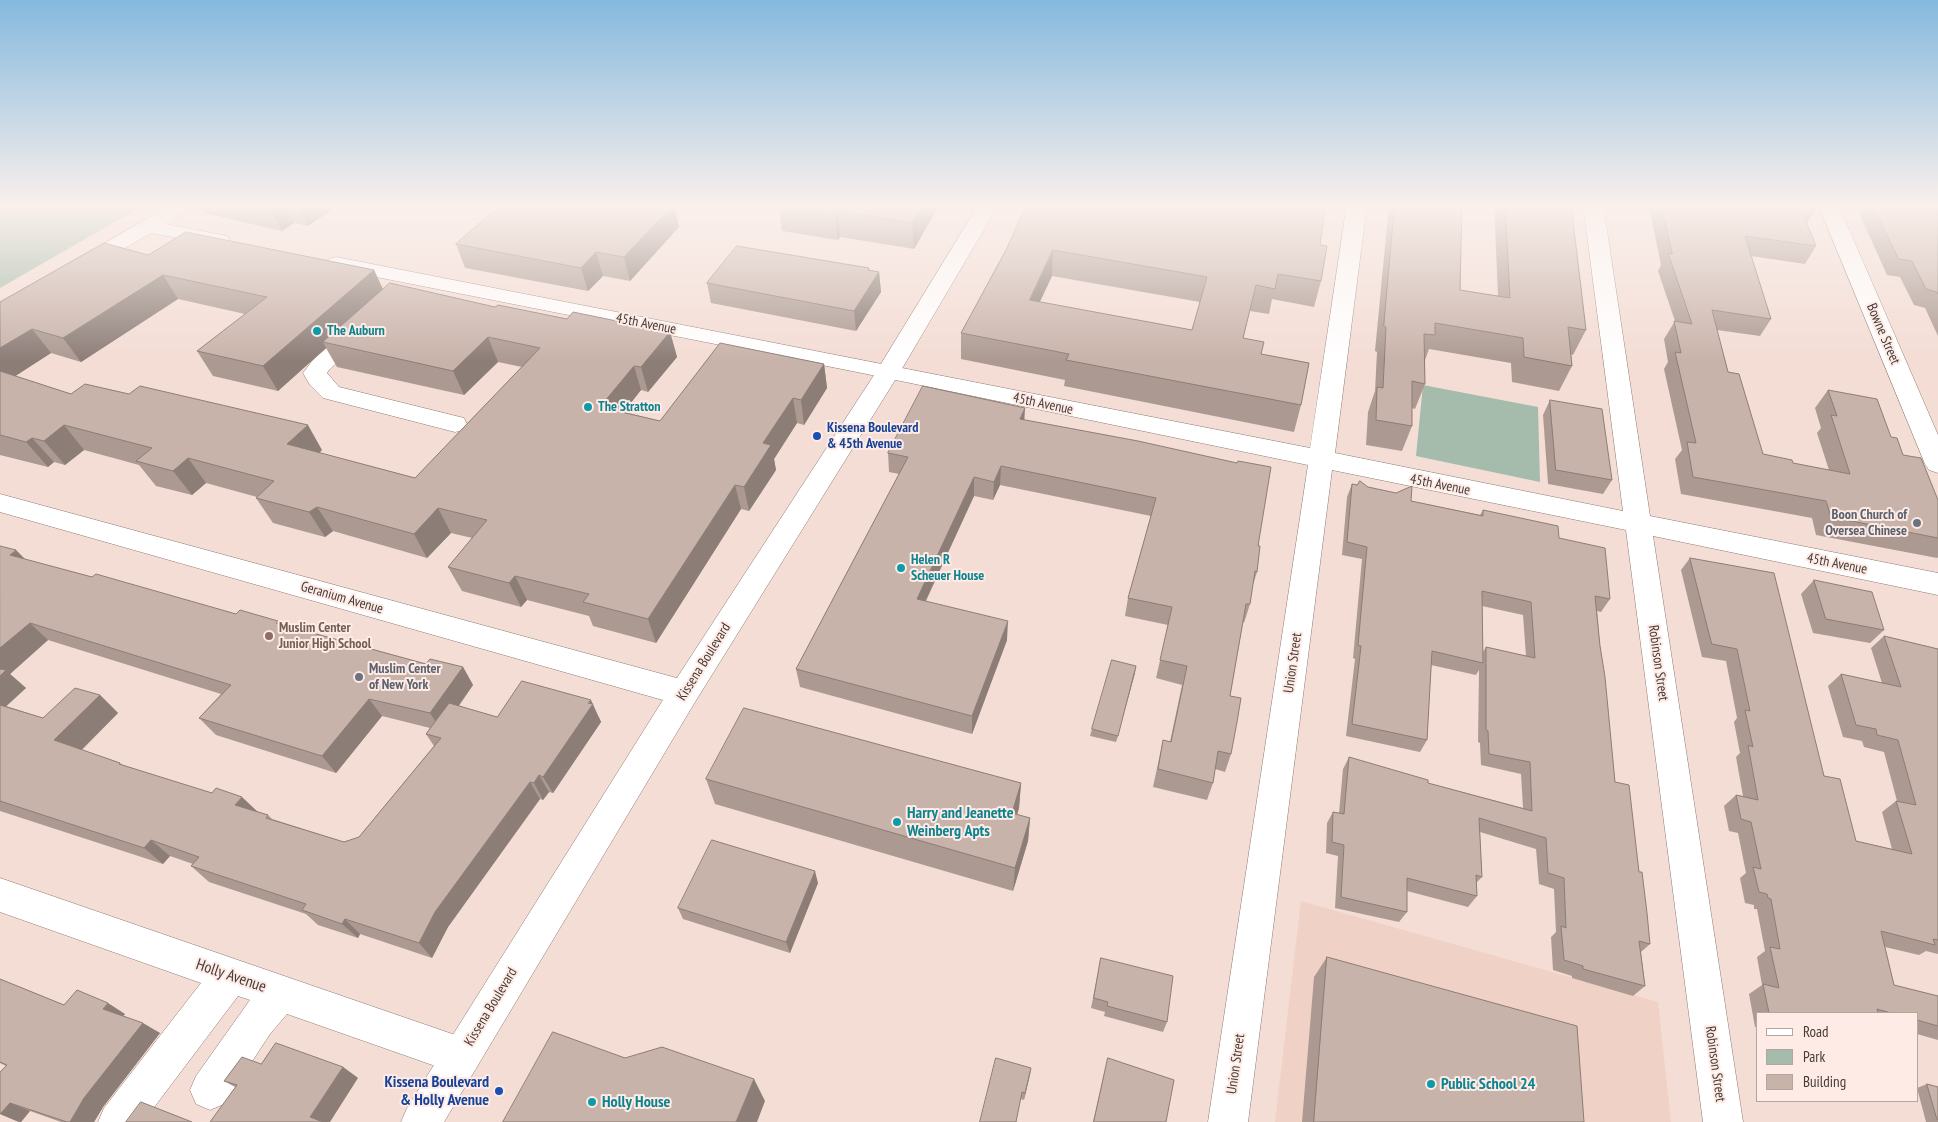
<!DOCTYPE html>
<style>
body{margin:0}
#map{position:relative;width:1938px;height:1122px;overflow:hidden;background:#f4ddd5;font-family:"PT Sans Narrow",sans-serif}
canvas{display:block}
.legend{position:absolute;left:1756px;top:1012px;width:162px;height:90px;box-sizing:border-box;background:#feebe5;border:1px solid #b4a5a0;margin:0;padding:6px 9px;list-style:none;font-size:15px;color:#443b38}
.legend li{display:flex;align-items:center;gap:10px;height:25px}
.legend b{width:25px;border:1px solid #b4a5a0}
</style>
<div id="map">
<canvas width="1938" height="1122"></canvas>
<ul class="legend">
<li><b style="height:6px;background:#fff"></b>Road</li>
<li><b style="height:14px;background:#a5bcac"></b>Park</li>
<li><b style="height:14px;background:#c8b3aa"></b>Building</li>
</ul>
</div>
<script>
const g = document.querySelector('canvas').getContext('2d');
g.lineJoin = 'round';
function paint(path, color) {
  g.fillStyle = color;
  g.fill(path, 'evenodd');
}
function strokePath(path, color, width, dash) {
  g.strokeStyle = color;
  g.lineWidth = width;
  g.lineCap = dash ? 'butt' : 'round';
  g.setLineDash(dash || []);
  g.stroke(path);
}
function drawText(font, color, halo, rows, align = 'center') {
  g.font = font + ' "PT Sans Narrow",sans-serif';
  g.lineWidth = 4;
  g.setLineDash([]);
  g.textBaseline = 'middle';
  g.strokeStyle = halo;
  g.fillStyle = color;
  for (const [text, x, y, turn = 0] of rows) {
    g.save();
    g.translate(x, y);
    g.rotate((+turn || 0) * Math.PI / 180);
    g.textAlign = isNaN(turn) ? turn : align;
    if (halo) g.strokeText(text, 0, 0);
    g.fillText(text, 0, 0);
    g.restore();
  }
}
paint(new Path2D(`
 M1301 901 1658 1002 1671 1122H1275Z`), '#f0d1c6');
paint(new Path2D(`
 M0 204H146L0 288Z
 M1423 385 1538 407 1540 482 1416 456Z`), '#a5bcac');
const minor = new Path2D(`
 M172 204H195L166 224 227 236 230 240 227 244 220 246 151 233 88 269 81 271 74 269 71 265 74 261Z
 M1347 204H1367L1335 453 1623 511 1583 204H1603L1650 516 1938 573V595L1653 536 1743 1122H1703L1626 530 1332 470 1248 1122H1208L1308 465 857 372 336 269 329 267 326 263 329 259 336 257 1310 448Z
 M1818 204H1838L1938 435V473L1929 470 1925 464Z
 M359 324 367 326 370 331 329 370 327 373 339 387 464 418 467 424 464 430 455 432 323 398 310 385 303 373 313 360 351 326Z
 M0 494 684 680 695 684 699 693 695 702 684 706 0 512Z
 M0 878 461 1037 475 1042 480 1056 475 1070 461 1075 287 1014 270 1034 224 1104 210 1110 196 1104 190 1090 196 1076 250 1000 238 996 143 1122H98L104 1108 201 983 0 912Z`);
const major = new Path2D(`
 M979 204H999L900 372 695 702 444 1122H401L407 1108 673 684 876 372Z`);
strokePath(minor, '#8f7b74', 1);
strokePath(major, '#8f7b74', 1);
paint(minor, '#fff');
paint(major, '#fff');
paint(new Path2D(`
 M199 204H340L308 226 294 223 282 231 204 213Z
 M502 204H678L675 208 679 227 630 281 603 276 588 291 465 268 456 244Z
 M940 204 914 249 840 237 838 240 782 231 779 205Z
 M1389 204H1462L1460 290 1498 296 1494 204H1571L1586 330 1573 355 1571 354 1572 366 1559 391 1512 382 1511 363 1429 349 1425 360V384L1415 409 1412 408V426L1402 451 1366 445 1368 412 1375 391 1377 352 1375 351Z
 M1640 204H1812L1815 211 1807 223 1816 246 1805 264 1751 256 1771 319 1760 336 1717 330 1728 372 1763 454 1793 463 1829 470 1817 433 1821 428 1815 408 1828 390 1891 437 1903 455 1938 500V557L1937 558 1816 535 1812 518 1681 494 1675 459 1682 450 1664 369 1668 362 1664 339 1675 321 1658 271 1661 265 1649 206Z
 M1855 204H1938V336L1925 308 1914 305 1900 277 1887 275Z
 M1320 245 1321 281 1314 307 1272 299 1269 314 1250 311 1243 338 1261 354 1301 405 1294 432 1064 386 1065 380 961 359V333L1006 250ZM1052 276 1200 302 1192 330 1040 302Z
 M148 255 374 270 383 289 567 319 670 332 677 357 648 392 641 390 624 412 660 421 824 364 827 388 804 425 797 423 774 459 776 470 749 511 741 509 656 643 593 626 589 616 527 600 521 607 462 591 448 567 472 538 451 533 427 558 333 531 325 537 273 523 256 498 257 497 206 483 192 495 156 486 139 465 84 450 65 465 54 462 48 467 0 455V302ZM178 299 245 314 197 351 213 376 278 391 326 348 337 367 464 395 498 362 522 367 415 478 319 453 322 450 71 394 15 376 51 353 81 362Z
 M869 270 879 272 881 292 856 331 711 303 707 283Z
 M1550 400 1612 480 1603 494 1548 484 1543 415Z
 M1024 420 1258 546 1257 572 1252 588 1250 604 1244 623 1243 622 1230 696 1231 754 1225 772 1215 769 1213 783 1207 800 1153 787 1163 740 1170 742 1182 685 1156 678 1168 625 1125 616 1128 598 1151 516 1000 485 993 500 974 496 926 601 1007 640 972 734 800 687 796 669 899 474 889 472 888 453Z
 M1352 484 1368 487 1411 501 1480 515 1483 510 1559 538 1610 599 1601 612 1597 611 1600 646 1615 782 1639 872 1650 944 1641 952 1645 986 1633 996 1572 978V976L1553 970 1551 937 1556 932 1554 889 1539 884 1536 849 1480 832 1482 877 1476 883 1477 896 1468 907 1407 891V912L1399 922 1335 908 1338 856 1326 853 1327 823 1333 812 1339 813 1343 769 1349 757 1428 783 1523 808 1521 774 1481 765 1480 743 1478 742 1479 670 1476 675 1431 665 1427 740 1420 752 1346 736 1355 659 1353 658 1362 559 1342 555 1347 497ZM1482 606 1523 615 1526 656 1486 647 1483 652Z
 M0 546 26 560 92 577 236 614 281 624 426 664 463 667 473 685 459 706 497 717H599L601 722 553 793 549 792 543 800 540 799 448 927 432 958 360 934 358 938 318 925 306 914 209 882 191 866 193 864 170 856 163 864 0 811ZM48 640 221 694 199 718 216 735 336 773 382 716 430 728 426 734 434 746 359 837 344 842 272 819 268 815 123 765 120 763 82 750 118 713 100 695 43 718 6 706 26 688 10 674Z
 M1690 558 1824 776 1856 841 1892 849 1882 812 1896 801H1897L1884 752 1864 747 1862 741 1843 737 1828 686 1841 674 1882 683 1871 648 1884 636 1938 649V954L1926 951 1919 955 1885 947 1894 985 1938 996V1040L1917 1034V1013H1757V1027H1755L1749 994 1762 985 1757 957 1765 951 1757 909H1754V905L1745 903 1740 878 1746 873 1738 833 1729 831 1724 806 1736 795 1743 796 1736 757 1740 753 1734 722 1737 718 1726 661 1702 657 1681 570Z
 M1814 580 1884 630 1870 643 1813 633 1801 594Z
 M1135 673 1116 742 1090 736 1092 729Z
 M706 779 1021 783 1019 808 1017 815 1030 818 1028 841 1013 891 715 804Z
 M818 883 790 953 683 919 678 908Z
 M1327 957 1584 1122H1302L1314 977Z
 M1101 958 1167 1022 1163 1032 1104 1016 1105 1012 1091 1008Z
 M0 979 64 1005 125 1014 123 1016 160 1033 103 1107 94 1122H61L30 1111 21 1122H19L0 1114 6 1066 0 1063Z
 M1108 1058 1166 1122H1093Z
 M261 1064 343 1067 358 1078 235 1087 224 1081Z
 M1031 1068 1024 1100 1021 1099 980 1122Z
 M1927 1084 1938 1087V1122H1926L1917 1088Z`), '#ac9a92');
paint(new Path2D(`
 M270 204H285L294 223 282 231 268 205Z
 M297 204H340L308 226Z
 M655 204H678L675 208 679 227 630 281 624 257Z
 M924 204H940L914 249 912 223Z
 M838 211 840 237 838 240 835 214Z
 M1053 250 1052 276 1028 326 1030 300Z
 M596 252 603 276 588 291 581 268Z
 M869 268 870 285 879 272 881 292 856 331 854 311Z
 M374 270 385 294 323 342 326 348 278 391 263 366Z
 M163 275 178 299 81 362 63 338Z
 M32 329 51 353 0 386V348Z
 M670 332 677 357 648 392 641 367Z
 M488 337 498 362 464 395 453 371Z
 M824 364 827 388 804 425 801 400Z
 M634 366 641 390 608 431 600 407Z
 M793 398 797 423 774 459 776 470 749 511 744 487 763 443Z
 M1025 408 1024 427 1020 419Z
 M64 425 84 450 65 465 44 441Z
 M308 425 322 450 302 469 287 444Z
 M32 438 54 462 48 467 26 442Z
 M188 458 206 483 192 495 173 471Z
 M1001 466 1000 485 993 500 994 482Z
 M974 477V496L918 617 917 599Z
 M735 485 741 509 656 643 648 619Z
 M317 507 333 531 325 537 309 512Z
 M438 508 451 533 427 558 414 534Z
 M16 550 34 568 10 555Z
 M515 576 527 600 521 607 509 583Z
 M1008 621 1007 640 972 734V716Z
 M30 623 48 640 10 674 26 688 0 712V648Z
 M1136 666 1135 673 1116 742 1118 736Z
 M463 667 473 685 441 730 430 713Z
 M100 695 118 713 74 757 54 740Z
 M369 699 382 716 336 773 322 756Z
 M591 700 601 722 553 793 543 777Z
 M539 775 549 792 543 800 534 783Z
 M530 782 540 799 448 927 432 958 419 943 435 912Z
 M1021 783 1019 808 1010 837 1012 813Z
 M242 797 259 813 235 805Z
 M1030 818 1028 841 1013 891 1015 868Z
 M151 840 170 856 163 864 144 848Z
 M815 871 818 883 790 953 786 942Z
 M345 919 360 934 358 938 342 924Z
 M108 1003 125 1014 120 1020 103 1009Z
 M143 1023 160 1033 103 1107 94 1122H70L84 1098Z
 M343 1067 358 1078 330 1122H318L310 1117Z
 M1031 1068 1030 1075 1024 1100 1025 1093Z
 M754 1079 765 1101 757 1122H736Z
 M10 1103 30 1111 21 1122H19L0 1114Z`), '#8c7d77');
const building = new Path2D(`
 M502 204H674L624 257 596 252 581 268 456 244Z
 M780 204H924L912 223 838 211 835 214 779 205Z
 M1027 204H1326L1320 245 1327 246 1321 281 1278 274 1275 289 1256 285 1243 338 1264 342 1261 354 1309 363 1301 405 1066 360 1069 354 961 333 1006 250ZM1053 250 1207 277 1192 330 1030 300Z
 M1395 204H1462L1460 290 1510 298 1505 204H1571L1586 330 1568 327 1572 366 1524 357 1523 338 1435 323V335L1424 334 1425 384 1412 381V426L1376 420 1377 387 1383 388 1386 327 1384 326Z
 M1661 204H1812L1815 211 1801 209 1816 246 1745 236 1771 319 1712 310 1728 372 1739 374 1763 454 1792 460 1793 463 1850 474 1831 415 1837 416 1828 390 1877 399 1891 437 1897 438 1903 455 1921 458 1938 500V538L1831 517 1826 501 1693 477 1687 442 1696 443 1675 352 1681 353 1674 321 1692 324 1668 253 1672 254Z
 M1872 204H1938V294L1937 292 1926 289 1912 261 1899 259Z
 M186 232 374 270 263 366 197 351 267 297 163 275 63 338 32 329 0 348V302L104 243 148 255Z
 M737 246 869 268 868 270 879 272 854 311 707 283Z
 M390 283 495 307 498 305 567 319 573 312 670 332 641 367 634 366 600 407 660 421 720 343 824 364 801 400 793 398 763 443 771 445 744 487 735 485 648 619 583 602 589 594 515 576 509 583 448 567 487 520 438 508 414 534 317 507 309 512 256 498 274 481 188 458 173 471 136 461 152 448 64 425 44 441 32 438 26 442 0 435V371L71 394 85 384 129 394 140 386 308 425 287 444 415 478 540 348 488 337 453 371 323 342Z
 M923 386 1025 408 1020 419 1138 441 1237 463 1238 461 1271 467 1258 546H1260L1257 572 1255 571 1250 604H1246L1230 696 1241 698 1237 722 1231 754 1218 751 1213 783 1158 769 1163 740 1171 742 1187 666 1160 660 1172 607 1128 598 1156 498 1001 466 994 482 974 477 917 599 1008 621 972 716 796 669 908 457 888 453Z
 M1550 400 1602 409 1612 480 1556 470Z
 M1360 481 1368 487 1396 493 1412 486 1411 501 1483 516V510L1558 526 1559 538 1605 548 1610 599 1595 596 1600 646 1605 677 1615 782 1629 785 1639 872H1642L1647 913 1650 944 1639 941 1645 986 1583 969V966L1564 960 1561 926 1566 928 1564 878 1548 873 1546 838 1479 818 1482 877 1476 875 1477 896 1407 878V912L1341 897 1344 845 1332 842 1333 812 1344 814 1349 757 1428 780V783L1532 811 1530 762 1489 754 1488 731 1486 730V647L1535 658 1531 602 1482 591 1483 663 1432 651 1427 740 1352 724 1361 646 1358 645 1367 547 1347 542 1352 484 1357 485Z
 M0 546 16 550 10 555 92 577 96 574 236 614 240 610 278 621 276 623 426 664 430 659 463 667 430 713 369 699 322 756 199 718 231 685 30 623 0 648Z
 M1690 558 1774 573 1824 776 1840 779 1856 841 1912 854 1896 801 1916 805 1898 740 1877 735 1876 729 1856 725 1841 674 1901 687 1884 636 1938 649V940L1933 939 1935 945 1881 931 1894 985 1938 996V1026L1917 1020V1013H1891L1877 1009 1878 1013H1769L1763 984 1779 988 1770 947 1780 949 1771 899 1768 898 1767 894 1759 892 1753 867 1761 869 1751 822 1741 819 1736 795 1758 800 1748 745 1753 747 1745 710 1750 711 1737 649 1712 644Z
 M1814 580 1872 592 1884 630 1826 619Z
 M1112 660 1136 666 1118 736 1092 729Z
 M0 669 6 670 0 676Z
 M522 681 591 700 588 703 593 704 543 777 539 775 534 783 530 782 435 912 419 943 345 919 342 924 302 910 306 904 191 866 199 857 151 840 144 848 0 801V705L43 718 75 688 100 695 54 740 120 763 119 764 212 793 216 788 242 797 235 805 268 815 266 818 344 842 359 837 441 738 426 734 449 703 497 717Z
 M744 708 1021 783 1012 813 1030 818 1015 868 706 779Z
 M712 840 815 871 786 942 678 908Z
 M1327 957 1577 1026 1584 1122H1314Z
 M1101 958 1173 976 1167 1022 1107 1006 1108 1002 1094 998Z
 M0 979 64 1005 77 990 108 1003 103 1009 143 1023 84 1098 70 1122H67L10 1103 0 1114V1072L7 1065 0 1062Z
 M553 1032 625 1058 662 1047 754 1079 736 1122H503Z
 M276 1043 343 1067 310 1117 323 1122H210L237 1085 224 1081 242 1057 261 1064Z
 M996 1058 1031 1068 1025 1093 1022 1092 1016 1122H980Z
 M1108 1058 1174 1080 1166 1122H1094Z
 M1927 1084 1938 1087V1120L1937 1119Z
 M141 1102 192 1122H126Z`);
paint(building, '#c8b3aa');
strokePath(building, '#8c7d77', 1);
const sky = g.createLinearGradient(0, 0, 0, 361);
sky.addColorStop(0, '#85b9de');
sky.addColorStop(0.57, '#faf0ec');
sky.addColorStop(1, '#faf0ec00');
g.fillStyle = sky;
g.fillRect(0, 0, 1938, 361);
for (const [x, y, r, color] of [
 [317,331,5,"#0f9aa8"],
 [588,407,5,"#0f9aa8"],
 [817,436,5,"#1a4fb4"],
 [1917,523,5,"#6b7280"],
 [901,568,5,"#0f9aa8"],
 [269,636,5,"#8d6e63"],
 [359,677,5,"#6b7280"],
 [897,822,5,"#0f9aa8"],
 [1431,1084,5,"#0f9aa8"],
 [499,1091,5,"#1a4fb4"],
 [592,1102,5,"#0f9aa8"]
]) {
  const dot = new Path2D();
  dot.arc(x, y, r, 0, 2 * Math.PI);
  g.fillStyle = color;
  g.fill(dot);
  strokePath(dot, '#feebe5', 2);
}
drawText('14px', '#443b38', '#feebe5', [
 ["45th Avenue",646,324,11],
 ["Bowne Street",1883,334,67],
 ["45th Avenue",1043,404,12],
 ["45th Avenue",1440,485,11],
 ["45th Avenue",1837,564,11],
 ["Geranium Avenue",342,598,16],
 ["Kissena Boulevard",704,662,-58],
 ["Union Street",1293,663,-82],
 ["Robinson Street",1658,663,82],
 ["Kissena Boulevard",491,1007,-59],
 ["Union Street",1236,1064,-82],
 ["Robinson Street",1715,1064,82]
]);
drawText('bold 14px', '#0d838f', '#feebe5', [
 ["The Auburn",327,331],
 ["The Stratton",598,407],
 ["Helen R",911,560],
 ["Scheuer House",911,576]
], 'left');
drawText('bold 14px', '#164399', '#feebe5', [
 ["Kissena Boulevard",827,428],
 ["& 45th Avenue",827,444]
], 'left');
drawText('bold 14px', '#5b616d', '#feebe5', [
 ["Boon Church of",1907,515],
 ["Oversea Chinese",1907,531],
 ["Muslim Center",369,669,"left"],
 ["of New York",369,685,"left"]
], 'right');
drawText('bold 14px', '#785e54', '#feebe5', [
 ["Muslim Center",279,628],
 ["Junior High School",279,644]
], 'left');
drawText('bold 16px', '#0d838f', '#feebe5', [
 ["Harry and Jeanette",907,813],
 ["Weinberg Apts",907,831],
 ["Public School 24",1441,1084],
 ["Holly House",602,1102]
], 'left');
drawText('16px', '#443b38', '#feebe5', [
 ["Holly Avenue",231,976,19]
]);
drawText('bold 16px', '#164399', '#feebe5', [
 ["Kissena Boulevard",489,1082],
 ["& Holly Avenue",489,1100]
], 'right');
</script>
